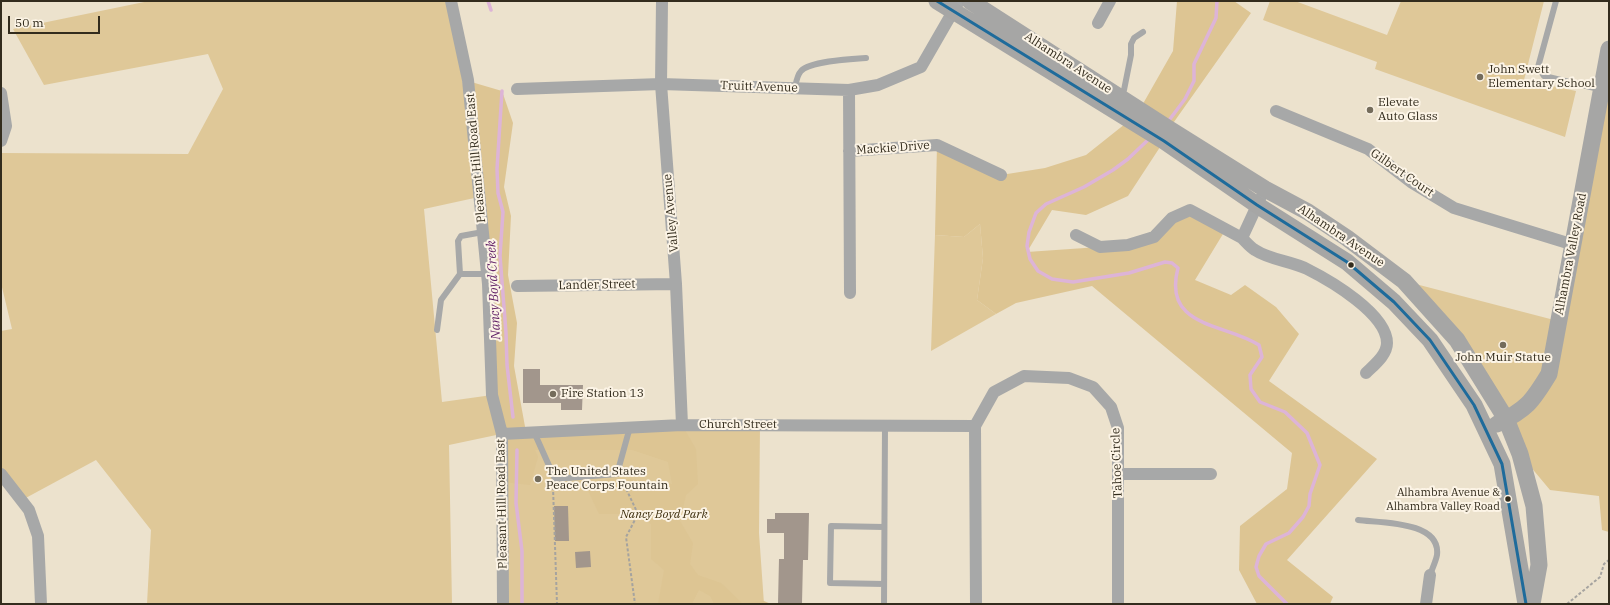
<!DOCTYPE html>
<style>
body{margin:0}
#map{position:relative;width:1610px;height:605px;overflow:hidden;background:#ece2cd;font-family:"IBM Plex Serif",serif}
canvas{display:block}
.frame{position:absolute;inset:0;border:2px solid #332c1d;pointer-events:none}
.scale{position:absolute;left:8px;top:16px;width:92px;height:18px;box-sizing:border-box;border:2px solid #332c1d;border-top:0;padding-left:5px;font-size:12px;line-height:14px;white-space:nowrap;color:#332c1d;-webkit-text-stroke:3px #fcf4e6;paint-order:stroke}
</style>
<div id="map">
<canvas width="1610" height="605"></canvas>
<div class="frame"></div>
<div class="scale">50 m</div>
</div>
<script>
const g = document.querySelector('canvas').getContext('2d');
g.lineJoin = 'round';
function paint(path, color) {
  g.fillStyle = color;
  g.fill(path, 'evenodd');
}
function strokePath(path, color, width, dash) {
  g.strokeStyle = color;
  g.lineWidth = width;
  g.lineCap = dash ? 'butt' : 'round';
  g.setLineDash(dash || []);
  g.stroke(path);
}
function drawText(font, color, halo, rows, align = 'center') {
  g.font = font + ' "IBM Plex Serif",serif';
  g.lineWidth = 4;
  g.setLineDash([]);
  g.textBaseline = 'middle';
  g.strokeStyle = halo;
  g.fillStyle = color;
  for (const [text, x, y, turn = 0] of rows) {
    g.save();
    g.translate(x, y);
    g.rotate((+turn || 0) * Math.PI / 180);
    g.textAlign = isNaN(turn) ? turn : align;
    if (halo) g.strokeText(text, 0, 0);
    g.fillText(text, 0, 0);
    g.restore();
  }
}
paint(new Path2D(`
 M149 1H451L479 197 424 209 442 402 492 395 502 434 760 425 759 533 764 604H505L501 434 449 445 452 604H147L151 530 96 460 22 500 1 474V331L12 329 1 283V153L188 154 223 89 208 54 44 85 13 29Z
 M1270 1H1295L1387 35 1401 1H1544L1524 80 1576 91 1565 137 1375 69 1377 62 1263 20Z
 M980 224 983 258 977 300 996 314 931 351 935 235 964 237Z
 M1404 281 1558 321 1549 374 1506 419Z`), '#dfc898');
paint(new Path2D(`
 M1177 1H1234L1251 13 1169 129 1140 109 1173 51Z
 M468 81 502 91 513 123 504 187 511 216 508 275 517 323 514 366 526 432 682 425 696 449 698 484 686 495 680 521 693 543 690 564 698 575 721 583 742 603 764 601 771 604H714L710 596 699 590 692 604H658L664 570 651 559V524L637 514H599L584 482 620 478 672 484 668 462 632 450H535L538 457 530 485 502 482Z
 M1609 89V532L1602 530 1599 496 1550 490 1520 454 1506 419 1549 374Z
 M1130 120 1164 141 1128 196 1086 215 1052 210 1027 252 1128 245 1190 210 1226 229 1195 280 1231 295 1245 285 1276 307 1299 334 1269 381 1377 459 1287 560 1333 597 1330 604H1257L1239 570 1240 526 1287 489 1292 453 1092 286 1016 303 996 314 977 300 983 258 980 224 964 237 935 235 937 145 1001 175 1045 168 1086 155Z`), '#ddc593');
strokePath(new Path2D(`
 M488 1 491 10
 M502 91 497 169 498 193 503 212 500 256 506 333 507 365 513 417
 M1167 123 1185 99 1194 81V64L1216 18 1217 1
 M1151 137 1128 159 1113 170 1084 187 1046 204 1036 213 1029 232 1027 246 1030 259 1038 271 1052 279 1073 282 1129 273 1165 262 1172 263 1178 268C1162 328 1225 323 1259 345L1262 357 1250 375 1251 389 1260 402 1285 412 1307 433 1320 465 1310 494 1309 506 1303 517 1289 533 1266 544 1259 556 1256 567 1259 576 1287 604
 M517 450 516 503 522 551V604`), '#ddb4d7', 3.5);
paint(new Path2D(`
 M523 369H540V385H583L582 410H561V403H523Z
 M554 506H568L569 541H555Z
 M775 513H809L808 560H803L802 603H778L779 559H784V533H767V519H775Z
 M590 551 591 567 576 568 575 552Z`), '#a2968c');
strokePath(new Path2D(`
 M622 480 638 514 626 537 635 604
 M553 487 557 604
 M670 604H674
 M1567 604 1600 577 1604 564 1609 560`), '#a5a39f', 2, [3, 2]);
strokePath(new Path2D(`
 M1556 1 1538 67 1544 76 1599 89
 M795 88C796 83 797 75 801 71 810 61 852 59 866 58
 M1120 97 1124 90 1131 55V44L1134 38 1143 32
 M483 232 461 236 458 241 460 274H487
 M437 330 441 300 460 274
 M534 432 555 479 617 474 630 427
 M1358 520C1381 523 1441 521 1437 555 1436 561 1432 569 1430 575
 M884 584 830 583 831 526 884 527
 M884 604 885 426`), '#a7a8a8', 6);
strokePath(new Path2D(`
 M451 1 468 80 488 284 492 395 502 434 503 604
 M662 2 661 84 676 284 682 425
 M1098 23 1110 1
 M517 89 661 84 849 90 878 85 921 67 959 1
 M849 90 850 293
 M1 93 6 126 1 141
 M1276 111 1368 149 1411 182 1454 208 1574 245
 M849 151 937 145 1001 175
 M1260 199 1242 238C1246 242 1250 247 1255 250 1270 260 1291 261 1307 269 1331 281 1387 314 1387 343 1387 355 1374 365 1366 373
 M1076 235 1100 247 1128 245 1154 237 1172 218 1190 210 1242 238
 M517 286 676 284
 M502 434 682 425 975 426
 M1 474 29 510 38 536 41 604
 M1119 474H1211
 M976 604 975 426 994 392 1024 376 1069 378 1093 387 1111 407 1118 428V604
 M1426 604 1430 575`), '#a7a8a8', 12);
strokePath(new Path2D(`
 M937 1 1164 141 1257 205 1347 262 1394 302 1430 340 1474 405 1502 464 1526 604
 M970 1 1169 129 1265 189 1308 212 1347 238 1404 281 1457 340 1506 419 1520 454 1534 506 1539 565 1532 604
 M1497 424C1527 409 1532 402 1549 374L1609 49`), '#a6a6a5', 17);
strokePath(new Path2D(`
 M937 1 1164 141 1257 205 1347 262 1394 302 1430 340 1474 405 1502 464 1526 604`), '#1e6b9b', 3);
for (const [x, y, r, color] of [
 [1480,77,4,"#746c5b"],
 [1370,110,4,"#746c5b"],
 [1351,265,3.5,"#332c1d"],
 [1503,345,4,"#746c5b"],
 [553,394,4,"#746c5b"],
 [538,479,4,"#746c5b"],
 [1508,499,3.5,"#332c1d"]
]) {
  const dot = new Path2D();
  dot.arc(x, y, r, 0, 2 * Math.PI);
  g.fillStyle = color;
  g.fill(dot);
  strokePath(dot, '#fcf4e6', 1.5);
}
drawText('11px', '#332c1d', '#fcf4e6', [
 ["Alhambra Avenue &",1500,493],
 ["Alhambra Valley Road",1500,507]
], 'right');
drawText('12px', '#332c1d', '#fcf4e6', [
 ["Alhambra Avenue",1068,63,33],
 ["Truitt Avenue",759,87,2],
 ["Mackie Drive",893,148,-4],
 ["Pleasant Hill Road East",476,158,-95],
 ["Gilbert Court",1402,173,35],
 ["Valley Avenue",671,213,-95],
 ["Alhambra Avenue",1341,236,34],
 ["Alhambra Valley Road",1571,254,-79],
 ["Lander Street",597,285,-1],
 ["Church Street",738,425],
 ["Tahoe Circle",1117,463,-92],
 ["Pleasant Hill Road East",502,504,-91]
]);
drawText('12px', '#332c1d', '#fcf4e6', [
 ["John Swett",1488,70],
 ["Elementary School",1488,84],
 ["Elevate",1378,103],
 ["Auto Glass",1378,117],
 ["John Muir Statue",1503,358,"center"],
 ["Fire Station 13",561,394],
 ["The United States",546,472],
 ["Peace Corps Fountain",546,486]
], 'left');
drawText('italic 12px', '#3d2e0d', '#fcf4e6', [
 ["Nancy Boyd Park",664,515]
]);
drawText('italic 13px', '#601f66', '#fcf4e6', [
 ["Nancy Boyd Creek",494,290,-93]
]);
</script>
